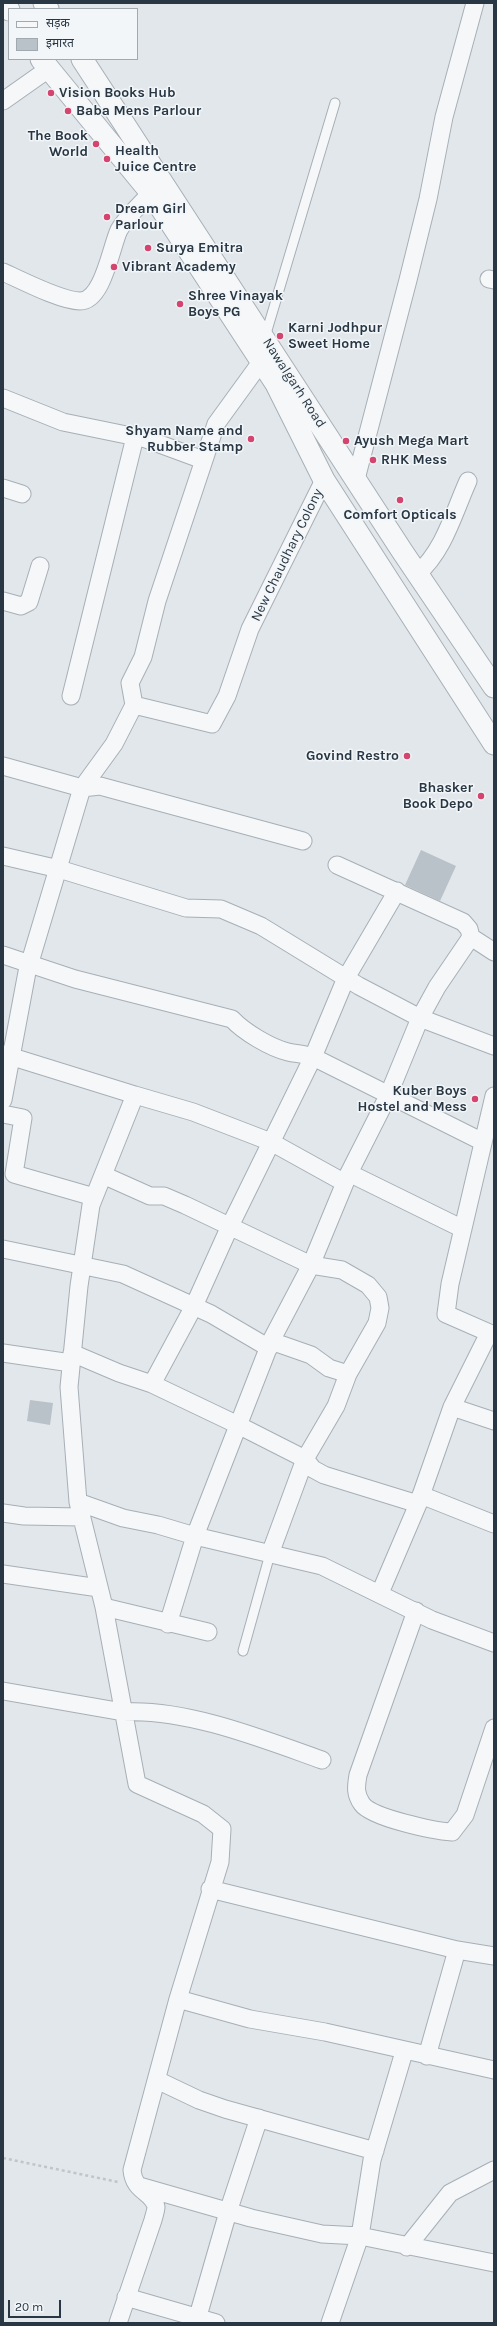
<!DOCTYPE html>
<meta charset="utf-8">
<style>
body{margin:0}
#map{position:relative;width:497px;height:2326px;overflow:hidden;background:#e2e7eb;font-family:Karla,"Noto Sans Devanagari",sans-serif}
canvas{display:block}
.frame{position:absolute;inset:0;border:4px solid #293744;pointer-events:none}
.legend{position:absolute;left:8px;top:8px;width:130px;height:52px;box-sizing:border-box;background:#f2f6f8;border:1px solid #a2aab0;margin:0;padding:5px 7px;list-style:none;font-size:12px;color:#293744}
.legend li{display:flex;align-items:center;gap:8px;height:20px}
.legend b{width:20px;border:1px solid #a2aab0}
.scale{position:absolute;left:8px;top:2300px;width:53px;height:18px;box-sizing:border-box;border:2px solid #293744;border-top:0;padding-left:5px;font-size:12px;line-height:14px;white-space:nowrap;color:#293744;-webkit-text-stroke:3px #f2f6f8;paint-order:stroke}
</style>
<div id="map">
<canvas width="497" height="2326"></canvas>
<div class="frame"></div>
<ul class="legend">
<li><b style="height:5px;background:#f5f7f9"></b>सड़क</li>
<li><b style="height:11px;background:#b9c1c9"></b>इमारत</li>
</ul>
<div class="scale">20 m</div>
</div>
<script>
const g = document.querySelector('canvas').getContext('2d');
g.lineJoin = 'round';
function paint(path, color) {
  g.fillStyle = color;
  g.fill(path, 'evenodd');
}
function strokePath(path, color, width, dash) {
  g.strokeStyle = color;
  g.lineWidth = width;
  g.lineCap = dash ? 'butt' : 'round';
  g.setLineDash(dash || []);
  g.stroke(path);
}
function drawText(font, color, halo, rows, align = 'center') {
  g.font = font + ' Karla,sans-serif';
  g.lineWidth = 3;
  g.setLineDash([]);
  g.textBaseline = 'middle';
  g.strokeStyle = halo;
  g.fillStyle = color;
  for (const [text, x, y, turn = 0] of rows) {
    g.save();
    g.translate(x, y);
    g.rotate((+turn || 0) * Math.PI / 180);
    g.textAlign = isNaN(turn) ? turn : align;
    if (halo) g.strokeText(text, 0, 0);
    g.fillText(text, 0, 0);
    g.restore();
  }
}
paint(new Path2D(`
 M421 850 456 866 440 901 405 885Z
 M30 1400 53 1403 50 1425 27 1421Z`), '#b9c1c9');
const service = new Path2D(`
 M265 337 335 103
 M243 1651 270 1554`);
const minor = new Path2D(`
 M3 101 47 70
 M3 272C21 280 61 301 80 301 103 301 111 247 119 230 127 216 140 205 151 193
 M489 279 494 280
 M261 362 216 424 157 601 143 657 130 683 134 705 212 724 227 696 250 629 324 480
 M3 398 63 422 146 439 203 460
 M356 479 408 280 428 199 444 117 475 3
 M3 488 22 494
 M417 574C444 551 454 512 468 481
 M3 601 21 606 29 602 40 566
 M71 696 135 437
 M3 766 82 788 100 786 303 841
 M3 856 59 869 186 908 221 909 261 926 359 986 420 1018 494 1046
 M471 937 494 952
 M3 955 75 979 232 1019C244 1032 271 1048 288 1052 297 1054 304 1054 313 1057L483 1142
 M3 1054 135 1095 91 1205 79 1286 69 1387 78 1502 104 1607 137 1784 203 1814 222 1829 220 1862 178 1999 132 2170C134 2193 153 2191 156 2207 156 2210 154 2216 153 2220L118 2323
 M135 1095 193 1112 271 1142 345 1183
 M494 1096 450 1284 446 1314 494 1335
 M3 1100 27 972 82 788 114 744 134 705
 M3 1114 23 1118 14 1174 94 1197
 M349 1173 463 1229
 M103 1175 150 1196H164L185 1205 311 1265 342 1270 368 1285 378 1297 380 1308 377 1323 348 1374 336 1406 305 1459 270 1554
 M3 1249 123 1274 211 1314 269 1348
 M271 1341 311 1355 329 1368 348 1374
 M3 1353 71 1363
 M72 1353 119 1373 152 1384 238 1425 305 1459 313 1469 324 1475 418 1504
 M152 1384 194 1306 230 1226 313 1057 346 978 397 891
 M452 1407 494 1421
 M421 1495 494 1524
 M78 1502 123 1518 158 1525 195 1536 322 1566 432 1620 494 1643
 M3 1513 24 1516 81 1517
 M3 1574 99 1588
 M380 1593 418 1504 452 1407 489 1333
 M104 1607 208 1632
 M416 1611 358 1775C356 1787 355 1794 362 1804 372 1818 435 1831 452 1832L465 1815 494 1728
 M168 1624 195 1536 271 1341 311 1265 349 1173 388 1096 420 1018 437 987 471 937 469 929 463 922 337 865
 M3 1691 123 1712C185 1708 263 1739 322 1760
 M210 1889 457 1950 494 1956
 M178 1999 250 2019 325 2032 494 2070
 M427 2056 457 1950
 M157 2080 199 2100 225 2109 375 2151
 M139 2186 251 2218 322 2234 360 2236 494 2263
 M407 2247 450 2193 494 2170
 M126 2297 216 2323
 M196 2323 228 2212 259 2118
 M330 2323 360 2236 372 2160 404 2052`);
const tertiary = new Path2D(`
 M5 3 9 10
 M44 3 48 9
 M41 59 151 193 276 384 324 480 494 744
 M82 59 402 551 494 687`);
strokePath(service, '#a7afb6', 11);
strokePath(minor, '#a7afb6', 19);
strokePath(tertiary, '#a7afb6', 23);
strokePath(new Path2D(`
 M3 2158 118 2182`), '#c0c5ca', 2.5, [3, 3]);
strokePath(service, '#f5f7f9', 9);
strokePath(minor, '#f5f7f9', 17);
strokePath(tertiary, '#f5f7f9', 21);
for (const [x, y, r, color] of [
 [51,93,4,"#d3446e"],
 [68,111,4,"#d3446e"],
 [96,144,4,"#d3446e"],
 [107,159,4,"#d3446e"],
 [107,217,4,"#d3446e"],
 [148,248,4,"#d3446e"],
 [114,267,4,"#d3446e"],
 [180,304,4,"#d3446e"],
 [280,336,4,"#d3446e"],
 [251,439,4,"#d3446e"],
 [346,441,4,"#d3446e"],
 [373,460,4,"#d3446e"],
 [400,500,4,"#d3446e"],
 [407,756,4,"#d3446e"],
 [481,796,4,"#d3446e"],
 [475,1099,4,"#d3446e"]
]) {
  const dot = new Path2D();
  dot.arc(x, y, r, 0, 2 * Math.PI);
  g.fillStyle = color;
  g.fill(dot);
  strokePath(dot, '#f2f6f8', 1.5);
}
drawText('bold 14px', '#293744', '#f2f6f8', [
 ["Vision Books Hub",59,93],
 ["Baba Mens Parlour",76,111],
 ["The Book",88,136,"right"],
 ["World",88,152,"right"],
 ["Health",115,151],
 ["Juice Centre",115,167],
 ["Dream Girl",115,209],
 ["Parlour",115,225],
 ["Surya Emitra",156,248],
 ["Vibrant Academy",122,267],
 ["Shree Vinayak",188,296],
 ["Boys PG",188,312],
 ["Karni Jodhpur",288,328],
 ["Sweet Home",288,344],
 ["Shyam Name and",243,431,"right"],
 ["Rubber Stamp",243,447,"right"],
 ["Ayush Mega Mart",354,441],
 ["RHK Mess",381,460],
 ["Comfort Opticals",400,515,"center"],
 ["Govind Restro",399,756,"right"],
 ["Bhasker",473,788,"right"],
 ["Book Depo",473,804,"right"],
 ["Kuber Boys",467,1091,"right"],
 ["Hostel and Mess",467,1107,"right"]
], 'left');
drawText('14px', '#293744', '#f2f6f8', [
 ["Nawalgarh Road",294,383,57],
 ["New Chaudhary Colony",287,555,-64]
]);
</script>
